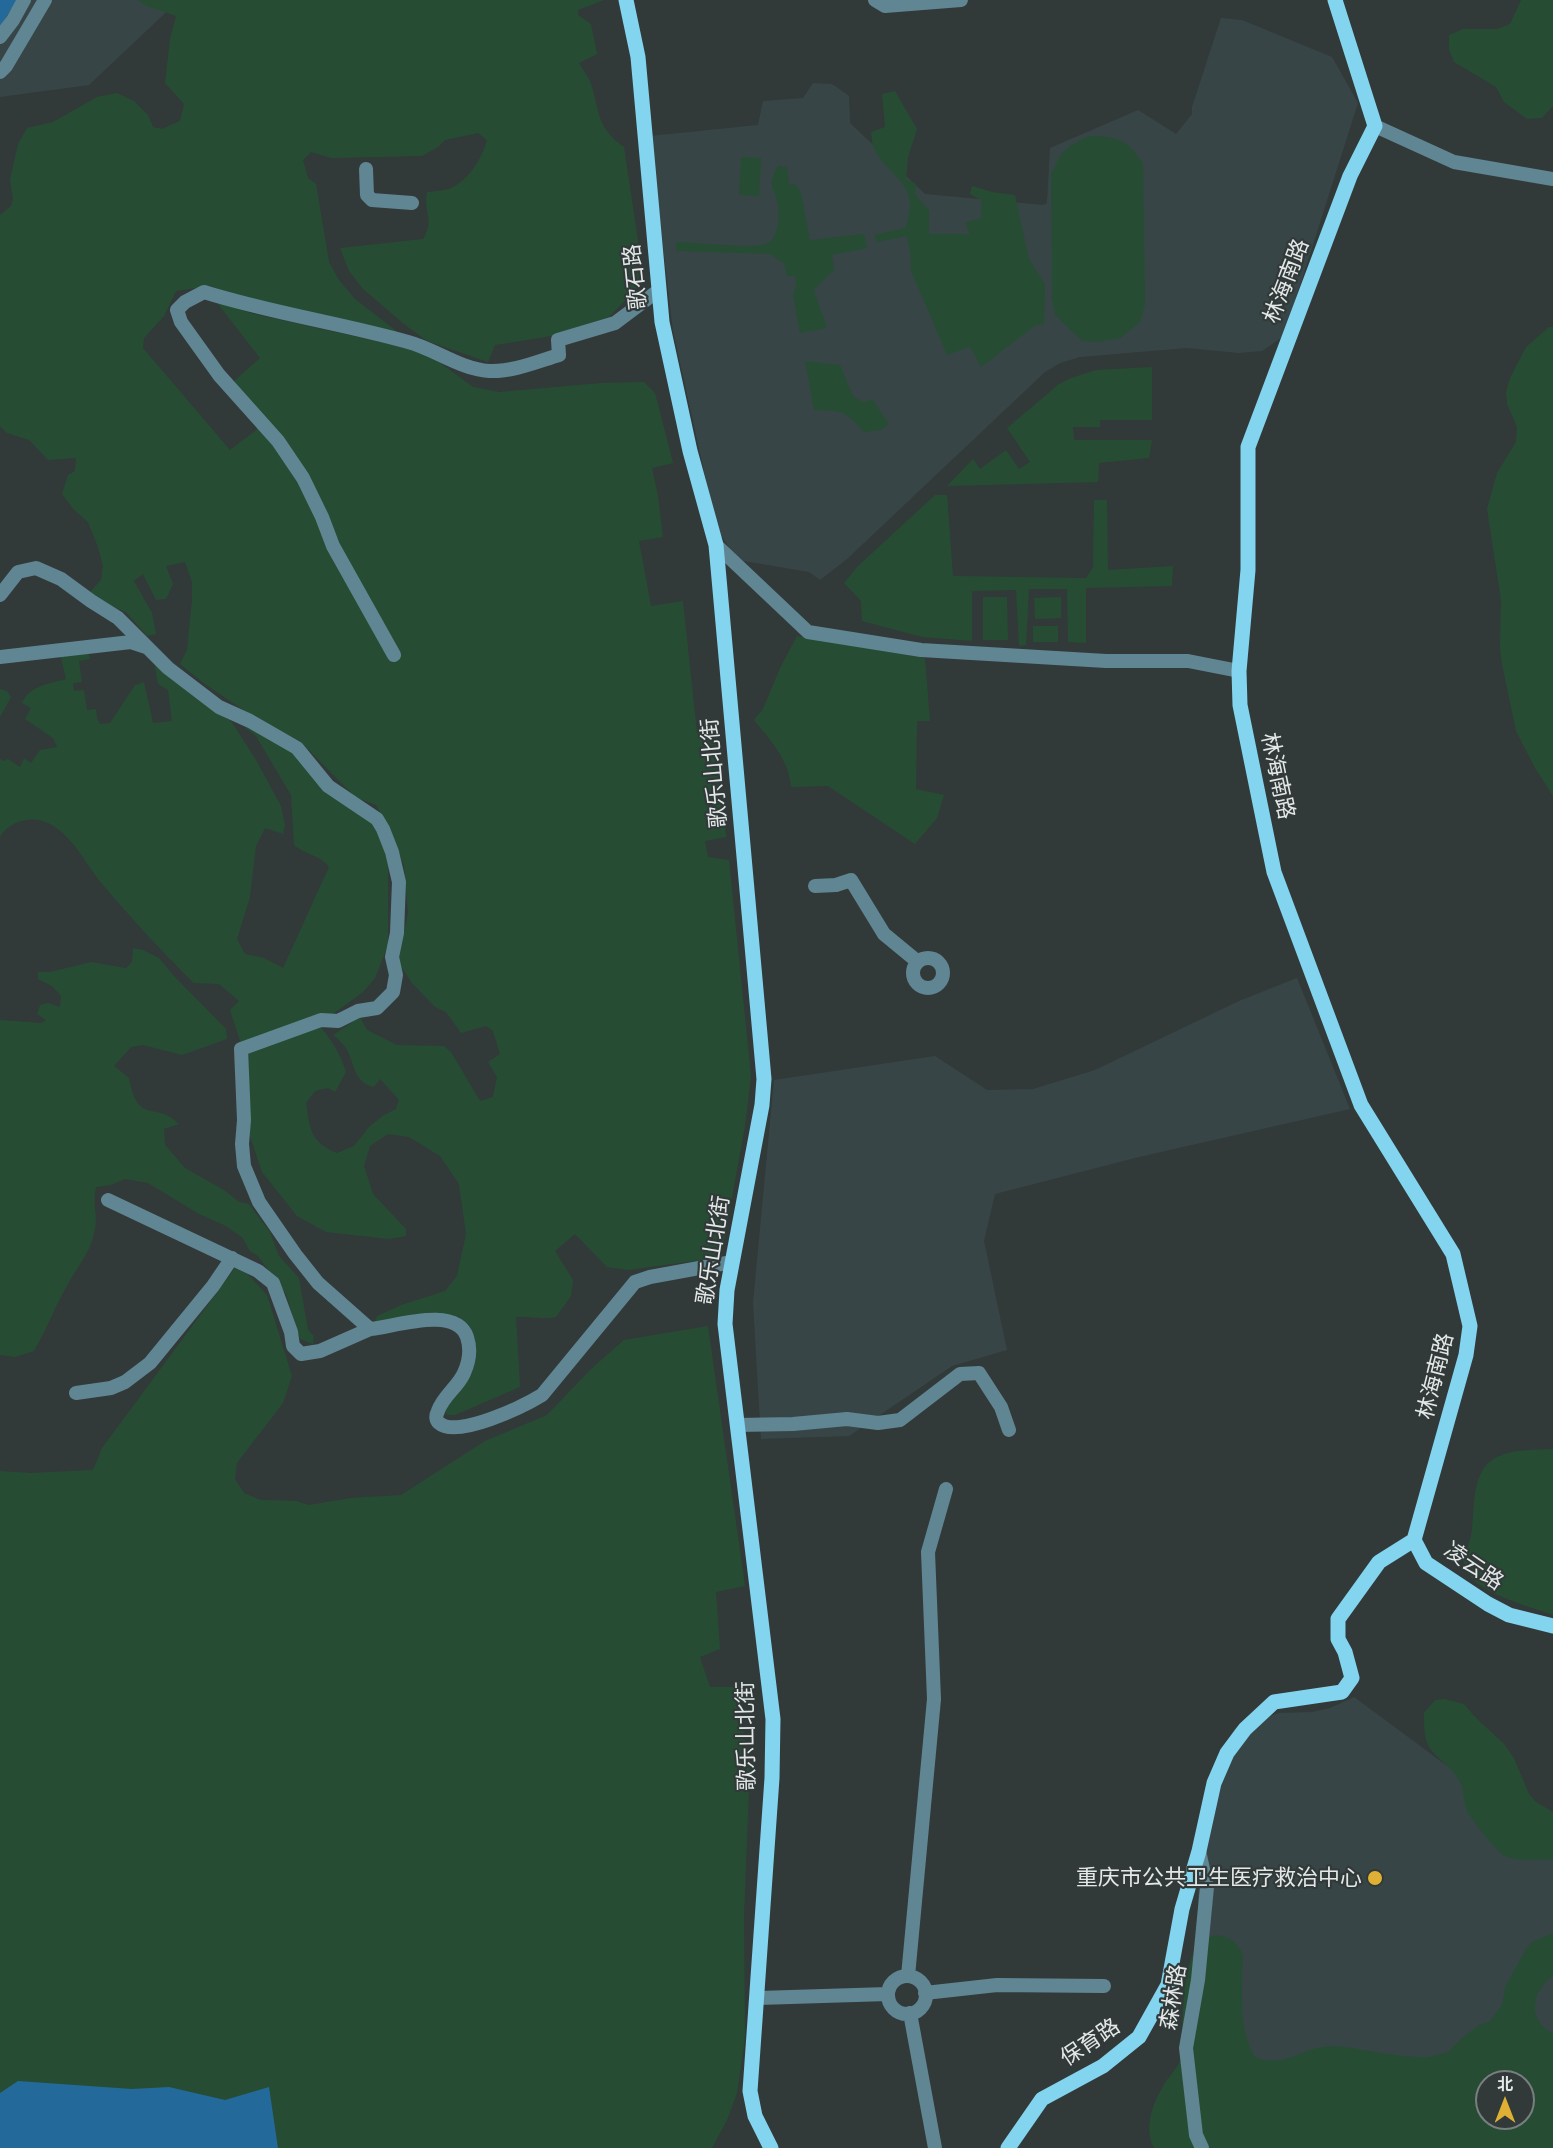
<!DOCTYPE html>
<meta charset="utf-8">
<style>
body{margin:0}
#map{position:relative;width:1553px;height:2148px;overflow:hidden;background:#323939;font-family:Commissioner,"Noto Sans SC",sans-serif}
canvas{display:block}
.north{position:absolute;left:1475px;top:2070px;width:60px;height:60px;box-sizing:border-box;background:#323939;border:2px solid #797f7f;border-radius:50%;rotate:0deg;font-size:16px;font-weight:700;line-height:24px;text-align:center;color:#e3e7e8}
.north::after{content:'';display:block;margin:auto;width:21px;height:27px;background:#dfb034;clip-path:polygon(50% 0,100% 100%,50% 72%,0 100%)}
</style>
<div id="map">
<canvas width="1553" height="2148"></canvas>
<div class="north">北</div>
</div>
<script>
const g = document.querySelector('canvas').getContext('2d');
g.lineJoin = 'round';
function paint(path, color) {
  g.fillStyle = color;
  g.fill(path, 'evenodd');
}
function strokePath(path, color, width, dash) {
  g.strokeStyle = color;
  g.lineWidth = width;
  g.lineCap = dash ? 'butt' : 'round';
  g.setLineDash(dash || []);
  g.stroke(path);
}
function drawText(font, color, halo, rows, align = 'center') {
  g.font = font + ' Commissioner,"Noto Sans SC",sans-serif';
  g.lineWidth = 4.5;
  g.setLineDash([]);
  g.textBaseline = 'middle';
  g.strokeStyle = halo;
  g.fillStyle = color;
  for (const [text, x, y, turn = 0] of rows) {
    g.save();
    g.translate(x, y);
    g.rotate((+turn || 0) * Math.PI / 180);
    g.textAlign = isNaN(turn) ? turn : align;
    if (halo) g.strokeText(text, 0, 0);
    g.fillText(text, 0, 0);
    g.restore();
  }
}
paint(new Path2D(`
 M0 0H179L89 85 0 97Z
 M1221 18 1242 20 1332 57 1358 103 1284 336 1262 351 1239 353 1187 348 1080 357 1060 363 1045 372 847 559 820 580 809 572 738 560 717 530 673 331 650 136 758 125 763 101 803 98 813 83 832 84 849 96 850 123 925 194 1043 205 1047 203 1050 148 1138 110 1176 134 1192 114V107Z
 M1297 978 1350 1109 1139 1157 995 1194 984 1241 1007 1350 952 1366 849 1436 761 1439 753 1303 774 1080 935 1056 987 1090 1033 1089 1095 1070 1239 1001Z
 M1354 1697 1477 1788 1553 1840V2090L1530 2080 1196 2067 1199 1822 1213 1766 1235 1728 1279 1713 1312 1712 1330 1708Z`), '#384546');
paint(new Path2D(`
 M137 0H604L578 10V15L591 24 597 54 579 63C583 70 589 77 591 84 600 112 596 127 624 147L644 281 609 317 558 335 495 345 488 362 427 341 404 324 363 289 349 271 340 248 423 239C435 221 423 211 427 192 435 191 444 191 451 188 469 180 482 158 487 140L478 133 445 140 438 147 422 156 331 158 311 152 303 160 308 178 316 184 329 262 339 280 355 299 399 333 235 296 211 286 176 291 164 316 144 338 143 348 230 450 255 431 264 420 233 382 260 358 214 299 250 313 389 344 431 356 473 387 499 392 601 383 644 382 655 393 673 463 652 468 658 496 663 537 639 541 651 606 683 601 697 733 717 735 726 837 705 841 708 857 729 860 751 1076 745 1126 722 1252 717 1258 628 1270 607 1267 575 1234 555 1251 573 1280 571 1296 556 1317C542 1320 530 1316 516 1317L520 1387 455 1415H447L445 1410C453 1399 468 1384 472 1372 480 1352 477 1320 452 1315 427 1310 398 1319 374 1324L377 1316 401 1305 445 1291 457 1276 466 1234 459 1184 440 1156 409 1137 388 1134 370 1146 364 1166 373 1194 406 1229V1236L389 1239 326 1232 297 1216 262 1172 250 1136 248 1089 243 1050 230 1010 239 1001 219 984 194 983C162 952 132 919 103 885 85 864 74 836 48 823 32 815 9 821 0 837V759L3 761 8 759 20 767 24 758 31 763 40 750 57 747 53 738 25 719 31 708 22 703C30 685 49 684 66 679L60 654 88 651 90 659 79 661 82 682 73 683 74 691 84 690 87 710 96 709 97 718 100 724 110 723 135 685 144 682 153 723 172 721 168 690 158 684 154 661 216 712 231 721 256 760 281 806 285 825 283 834 265 828 256 846 250 897 237 939 245 954 264 958 283 968 329 867C322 856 304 854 294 845L291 795 256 736 246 728 245 723 292 752 319 781 370 821 379 836 388 862V945L375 978 363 992 333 1014 309 1017C326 1029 340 1052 346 1072L335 1092 328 1088 315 1091 306 1103C310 1129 310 1142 337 1153L354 1146 369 1127 384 1115 396 1109 399 1100 380 1079 374 1087C356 1083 355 1069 349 1054 347 1047 339 1040 333 1035L360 1017 367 1030 397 1045 444 1046 451 1052 480 1101 493 1097 497 1077 488 1062 500 1054 493 1031 486 1026 461 1033 446 1012 435 1007 412 983 398 962 408 913 404 866 392 834 376 805 355 797 300 741 252 716 205 684 180 664 187 650 192 600V582L185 562 166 566 173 584 166 599 156 600 143 574 134 581 152 613 156 634 147 636 126 612 104 604 89 593 101 580 103 566 98 547 88 522 74 510 62 494 68 475 75 471 76 458 48 460 29 440 7 433 0 426V215L11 206 13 198 10 180 18 144 27 128 53 122 97 97 117 93 134 101 148 115 153 127 162 129 180 121 184 104 165 83 170 39 176 16 147 6Z
 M1521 0H1553V106L1542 118 1527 119 1504 102 1496 87 1454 62 1449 49V35L1463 29H1497L1510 24Z
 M895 91 917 129 908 157 906 179 916 184 915 194 929 210V234H970L965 222 980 219 982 201 970 194 972 186 992 192 1015 195 1029 259 1045 284 1044 324 1036 325 981 367 970 347 947 355 911 271 910 252 907 236 877 242 874 235 905 228C922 185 893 181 875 151 872 146 872 138 871 132L885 127 882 94Z
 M1089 136C1117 136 1129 140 1143 164L1145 304 1140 322 1121 338 1098 342 1082 341 1055 315 1052 299 1051 174 1061 154 1071 145Z
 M741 157 761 158 759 196 739 195Z
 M778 166 787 167 789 184H795L801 193 810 240 864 234 867 248 832 255 834 270 814 290 827 328 800 333 793 295 796 286 795 276H787L784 264 770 254 676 251V242C694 242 757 250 768 243 779 237 779 215 778 205 775 187 766 186 778 166Z
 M1549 327H1553V796L1535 768 1516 731 1502 664 1500 648 1501 600 1487 509 1497 473 1516 442 1517 427 1507 404 1506 392 1510 378 1526 347Z
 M805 361 840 365 853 396 863 402 873 400 889 424 881 430 864 432C843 409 845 412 814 410Z
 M1152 367V420H1100V427H1073L1074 440H1152L1149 458 1099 463 1098 482 947 486 973 459 980 469 1006 450 1019 469 1030 462 1007 428 1059 384 1071 378 1096 370Z
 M935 495H947L953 576 1086 578 1093 567 1094 500H1107L1108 570 1173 566 1172 586 1086 588V643L1068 642 1067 589H1029L1026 645 1019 646 1016 590 972 591V641L922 637 862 621 861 601 844 583 857 567Z
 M983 597H1007L1008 640H983Z
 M1061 597V618L1035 619 1034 598Z
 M1033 626H1058V642H1033Z
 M797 636 925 658 930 721H917L916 789 944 795 937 818 915 844 828 786 791 787C789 760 771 741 754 720L763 709 780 668Z
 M0 689 7 691 11 697 0 717Z
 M133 948 143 950 159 958 173 975 226 1029 227 1039 182 1055 143 1045 131 1047 114 1066 129 1078C138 1127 156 1100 179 1124L164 1129 165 1145 185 1168 224 1190 239 1202 249 1204 270 1232 279 1256 299 1278 308 1330 314 1336 313 1344 300 1339 286 1294 258 1256 250 1251 242 1237 224 1225 199 1214 148 1183 125 1179 111 1185 96 1187C92 1204 98 1215 95 1229 92 1250 78 1266 68 1284 55 1306 47 1329 34 1351L15 1357 0 1355V1020L42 1023 46 1020 37 1014 40 1005 48 1003 60 1007 61 996 52 986 38 979V972H50L91 962 126 968 132 962Z
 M238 1264 267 1295 292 1376 283 1403 237 1463 235 1479 244 1493 261 1500 296 1501 309 1505 351 1498 401 1495 485 1441 547 1415 591 1369 624 1340 708 1326 745 1586 716 1592 720 1649 700 1657 710 1687H734L750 1763 744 1916 745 2038 737 2093 727 2120 712 2148H0V1471L31 1473 93 1470 102 1448Z
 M1553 1449V1615C1533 1608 1484 1594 1471 1577 1468 1572 1465 1565 1463 1560 1467 1550 1471 1539 1472 1529 1475 1505 1471 1470 1497 1457 1512 1449 1537 1450 1553 1449Z
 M1445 1699 1464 1704 1475 1717 1504 1744 1514 1758 1529 1794 1536 1802 1553 1812V1860C1539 1858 1515 1863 1503 1855 1496 1851 1469 1817 1466 1809 1463 1798 1465 1790 1458 1779 1451 1766 1435 1758 1428 1745 1424 1736 1424 1723 1424 1713L1435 1700Z
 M1553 1933V1976C1531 1993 1527 2019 1553 2034V2148H1154C1144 2129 1152 2105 1162 2088 1168 2076 1179 2068 1182 2055 1184 2028 1176 1922 1226 1937 1232 1939 1240 1946 1242 1953 1244 1960 1242 1969 1242 1976 1242 2007 1240 2030 1255 2057 1278 2067 1295 2054 1317 2048 1338 2043 1360 2050 1381 2053 1393 2055 1406 2056 1418 2057H1428L1448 2052 1463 2037 1479 2025 1489 2022 1502 2005 1505 1987 1526 1949 1532 1942ZM1487 2082H1523V2118H1487Z`), '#264d34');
paint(new Path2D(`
 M0 0H17L0 27Z
 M18 2081 132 2089 169 2087 225 2100 269 2087 278 2148H0V2093Z`), '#23699a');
strokePath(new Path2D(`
 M875 0 885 6 961 0
 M0 37 13 20 24 0
 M0 72 6 66 45 0
 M1375 126 1454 162 1553 179
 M366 169 367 195 372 200 412 203
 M716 545 808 632 921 650 1106 661H1188L1239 671
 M0 595 18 572 36 568 61 579 91 601 118 618 168 668 219 707 250 721 297 748 328 786 377 819 383 829 392 852 399 882 397 933 392 957 396 975 393 992 377 1008 358 1011 338 1021 321 1020 241 1049 244 1120 242 1144 244 1166 259 1202 295 1254 318 1283 370 1329C394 1327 456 1305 467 1337 471 1349 469 1362 464 1373 458 1387 443 1396 438 1411 436 1415 435 1419 439 1423 457 1439 524 1406 542 1395L635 1282 650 1277 732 1262
 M394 655 333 546 322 517 303 478 278 441 219 375 181 322 177 310 185 302 204 292C271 313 340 323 408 342 435 349 460 369 489 371 513 372 536 362 559 355L558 340 615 323 659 290
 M0 657 131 642 146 647
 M815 886 836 885 851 880 884 934 918 962
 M913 973a15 15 0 1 1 30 0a15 15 0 1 1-30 0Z
 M108 1200 258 1271 273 1283 291 1332 293 1346 301 1354 320 1351 370 1329
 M76 1393 111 1388 125 1382 150 1363 213 1286 232 1258
 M737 1425 793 1424 847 1419 878 1423 900 1420 960 1374 979 1373 1001 1407 1009 1430
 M1199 1851 1207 1887 1198 1980 1186 2048 1196 2135 1202 2148
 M908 1976 934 1699 928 1552 946 1489
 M888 1995a19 19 0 1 1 38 0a19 19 0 1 1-38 0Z
 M925 1993 997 1985 1104 1986
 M758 1998 888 1994
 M910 2013 935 2148`), '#608693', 14);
strokePath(new Path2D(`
 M626 0 638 57 662 322 690 451 716 545 764 1079 762 1105 727 1290 725 1324 773 1719 772 1778 750 2091 755 2116 771 2148
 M1335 0 1375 126 1350 176 1248 447V570L1239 671 1240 705 1274 872 1361 1105 1453 1254 1470 1326 1466 1355 1414 1540
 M1414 1540 1426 1563 1488 1604 1509 1615 1553 1626
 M1008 2148 1042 2099 1103 2066 1139 2037 1168 1985 1182 1909 1199 1851 1214 1783 1227 1753 1245 1729 1274 1702 1342 1692 1352 1678 1345 1652 1338 1639V1619L1379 1562 1414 1540`), '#82d4ef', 15);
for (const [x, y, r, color] of [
 [1375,1878,8,"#dfb034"]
]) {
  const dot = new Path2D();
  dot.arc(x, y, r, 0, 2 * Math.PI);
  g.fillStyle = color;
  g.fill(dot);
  strokePath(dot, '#323939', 2);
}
drawText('22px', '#e3e7e8', '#323939', [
 ["歌石路",635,277,-96],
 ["林海南路",1286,281,-69],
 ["歌乐山北街",714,773,-95],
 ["林海南路",1278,776,78],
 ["歌乐山北街",713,1250,-81],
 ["林海南路",1435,1376,-76],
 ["凌云路",1474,1566,34],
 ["歌乐山北街",746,1736,-91],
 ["森林路",1173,1997,-81],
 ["保育路",1090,2042,-34]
]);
drawText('22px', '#e3e7e8', '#323939', [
 ["重庆市公共卫生医疗救治中心",1362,1878]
], 'right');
</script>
